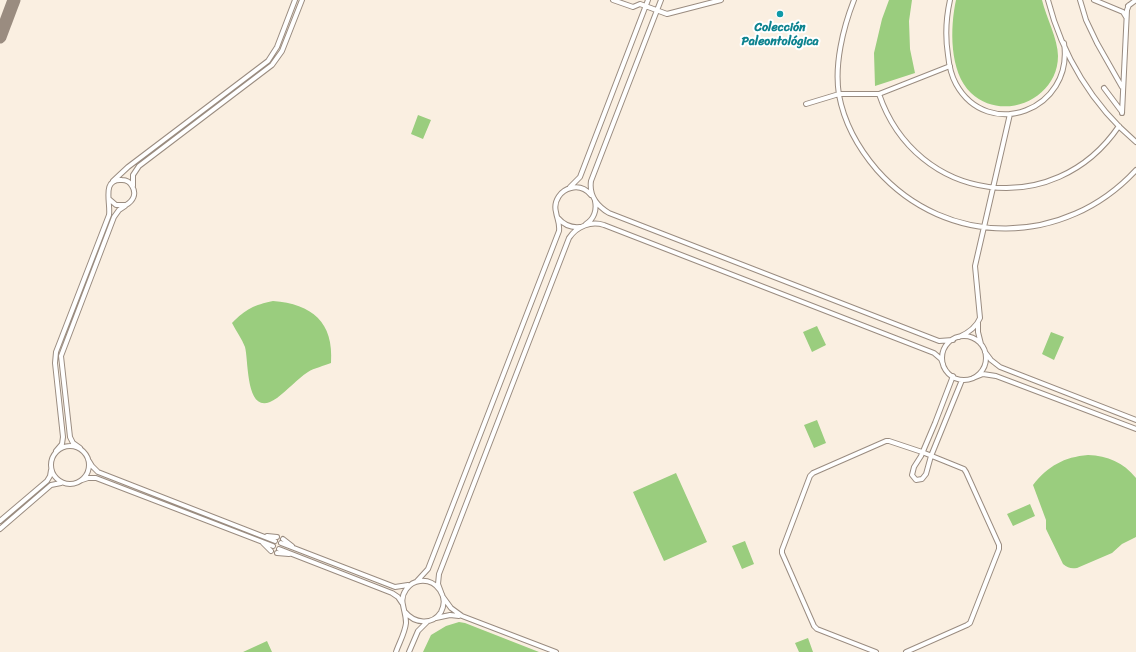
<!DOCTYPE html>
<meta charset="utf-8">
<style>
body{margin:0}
canvas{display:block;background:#faefe1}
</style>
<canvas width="1136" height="652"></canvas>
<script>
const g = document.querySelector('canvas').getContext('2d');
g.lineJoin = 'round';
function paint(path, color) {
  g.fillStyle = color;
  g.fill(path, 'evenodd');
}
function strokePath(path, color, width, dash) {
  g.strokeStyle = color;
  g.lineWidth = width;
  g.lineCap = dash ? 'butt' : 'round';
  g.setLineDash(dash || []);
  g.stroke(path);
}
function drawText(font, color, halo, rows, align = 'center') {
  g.font = font + ' Sriracha,sans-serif';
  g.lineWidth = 4;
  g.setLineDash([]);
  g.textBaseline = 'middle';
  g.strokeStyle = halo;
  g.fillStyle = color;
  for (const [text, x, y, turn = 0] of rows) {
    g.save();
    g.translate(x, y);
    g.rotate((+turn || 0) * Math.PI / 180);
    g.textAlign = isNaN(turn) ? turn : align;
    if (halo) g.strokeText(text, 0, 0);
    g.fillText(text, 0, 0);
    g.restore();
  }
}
paint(new Path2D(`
 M889 0H912L909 21 910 49 915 73 875 86 874 53 882 19Z
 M956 0H1042C1046 17 1058 39 1058 56 1058 99 1003 123 971 93 949 72 950 27 956 0Z
 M418 115 431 120 423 139 411 134Z
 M273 301C312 304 334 322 331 363 324 366 314 368 308 372 297 379 288 390 277 398 245 421 249 362 245 347 242 339 236 331 232 323 246 309 254 305 273 301Z
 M817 326 826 345 812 352 803 332Z
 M1051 332 1064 337 1054 360 1042 354Z
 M817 420 826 443 814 448 804 425Z
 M1088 455C1108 456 1123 462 1136 478V537L1122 544 1112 553 1077 568C1071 569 1068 568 1063 564L1046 529V520L1033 485C1048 466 1064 457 1088 455Z
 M676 473 707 542 664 561 633 492Z
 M1030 504 1035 516 1013 526 1007 514Z
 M745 541 754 564 742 569 732 546Z
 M459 622 465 623 539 652H423L431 635 446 626Z
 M808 638 813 652H799L795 643Z
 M267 641 272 652H243Z`), '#9acd7e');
strokePath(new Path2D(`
 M0 37 14 0`), '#9a8c80', 13);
const street = new Path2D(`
 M613 0 633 7 640 4 667 14 721 0
 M661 0 591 181C589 195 597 206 609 213L939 341 953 340
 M854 0C843 28 834 65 839 95 844 122 859 149 877 170 947 249 1065 247 1136 170
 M950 0C946 18 945 36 948 55 949 65 951 75 956 84 988 142 1074 110 1064 43
 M1048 0C1062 55 1093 106 1136 142
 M1080 0 1086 20 1097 43 1122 87
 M1094 0 1123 12 1126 17
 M1128 6 1136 0
 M1104 88 1122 112
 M879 94C916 203 1054 222 1119 126
 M806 104 839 94H879L950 66
 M1122 113 1127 10 1129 5
 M113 181 128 167 268 61 277 47 295 0
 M133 186V175L139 166 272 65 282 51 302 0
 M570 187 580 177 648 0
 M558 218C564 225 571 228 580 227
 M586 224C594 219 597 210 595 201
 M978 323V332L981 344
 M942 358a22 22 0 1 1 44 0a22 22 0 1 1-44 0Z
 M959 337C968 333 976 328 980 318L975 266 1010 114
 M985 352 991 360 1000 367 1136 420
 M953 376 935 423 921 456 914 467 912 475 916 480 922 479 926 474 931 456 962 380
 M973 378 983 374 996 376 1136 429
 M51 465a19 19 0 1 1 38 0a19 19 0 1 1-38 0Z
 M80 448 73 443 70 437 61 356 114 217 119 210 125 206
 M56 451 62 444 63 437 55 363 56 352 109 215C111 204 101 178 122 180 126 180 130 182 132 186 137 194 133 201 126 205H116L109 199
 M89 461 92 466 98 472 275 541
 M82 480 88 478H96L273 546
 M0 521 47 481 50 476 51 470
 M0 529 51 485 61 483
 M267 536 277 537
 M283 539 292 546
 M263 543 271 551
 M281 543 395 587 408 585
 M279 549 392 593 398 597 402 603
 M277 553 289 554
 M417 581 428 569 559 231C560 223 557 219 556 212 553 201 561 190 571 188 579 186 586 189 591 195
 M441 592 438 584 439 574 569 238C577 226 591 221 604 225L934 353 941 359 943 364
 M443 597 451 608 462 616 556 652
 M436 618 450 615 459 616
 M396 652C399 643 405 633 406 623 406 616 404 611 403 605 400 594 409 582 420 581 437 579 449 597 441 612 432 626 414 623 405 612
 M409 652 418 631 427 622
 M876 652 817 629 814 626 782 553V550L810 476 813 473 886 441H889L922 452 964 469 966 472 999 545V549L970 623 967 625 906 652`);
strokePath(street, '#9a8c80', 6);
strokePath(street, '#fff', 4);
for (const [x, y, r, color] of [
 [780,14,4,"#0f9aa8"]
]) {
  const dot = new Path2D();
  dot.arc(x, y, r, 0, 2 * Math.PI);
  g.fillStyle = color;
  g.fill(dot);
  strokePath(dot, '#fff', 1.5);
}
drawText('bold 12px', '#0d838f', '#fff', [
 ["Colección",780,28],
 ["Paleontológica",780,42]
]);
</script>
